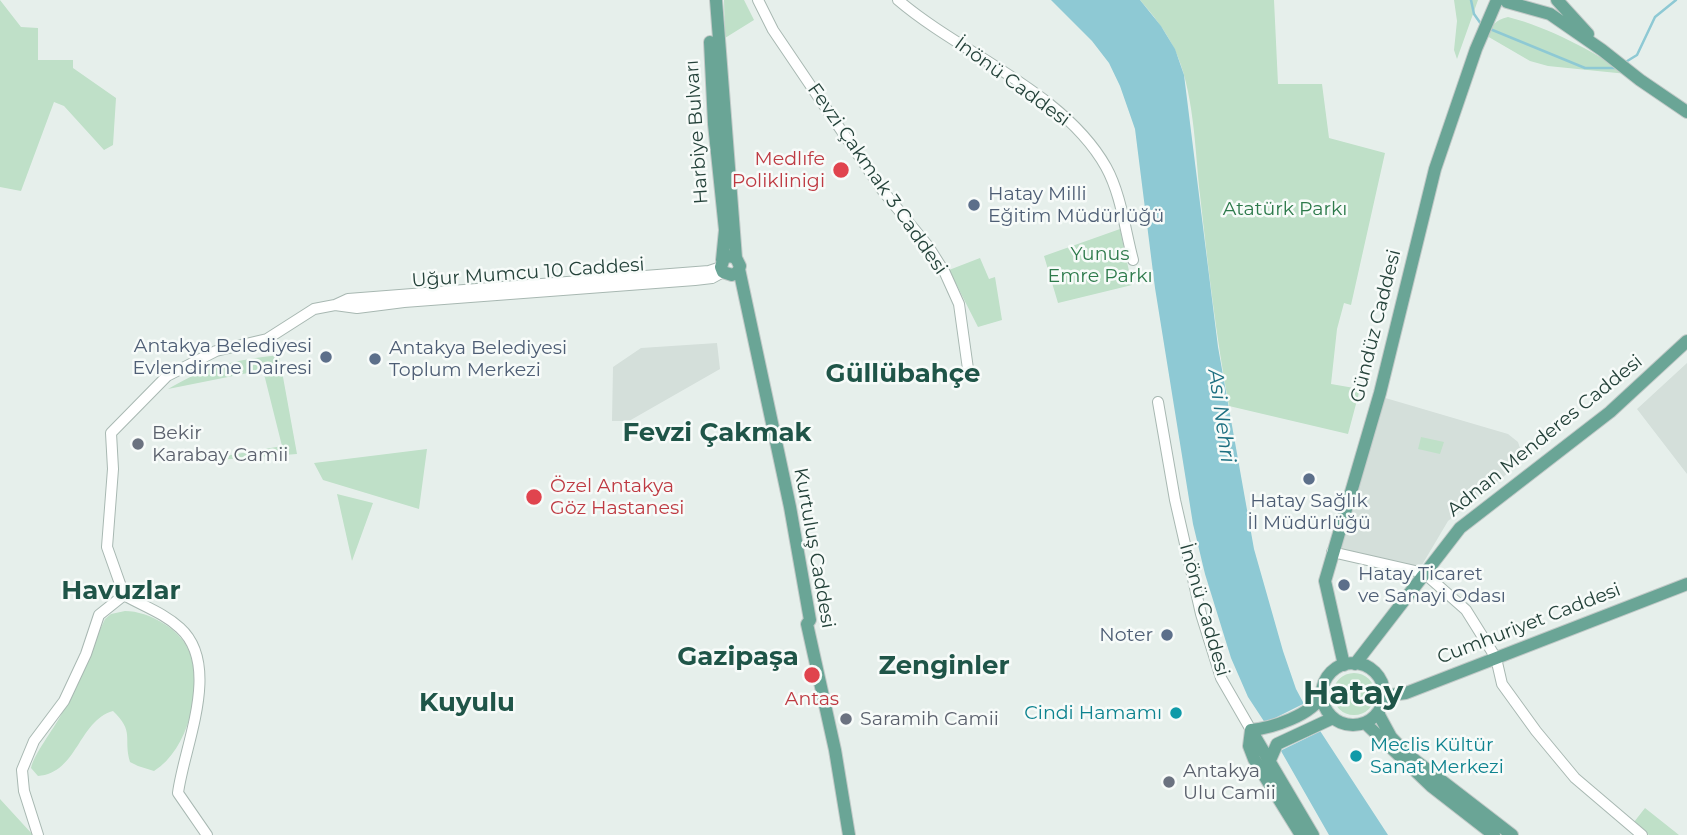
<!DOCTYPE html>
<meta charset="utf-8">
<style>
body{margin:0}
canvas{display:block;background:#e6efeb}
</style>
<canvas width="1687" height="835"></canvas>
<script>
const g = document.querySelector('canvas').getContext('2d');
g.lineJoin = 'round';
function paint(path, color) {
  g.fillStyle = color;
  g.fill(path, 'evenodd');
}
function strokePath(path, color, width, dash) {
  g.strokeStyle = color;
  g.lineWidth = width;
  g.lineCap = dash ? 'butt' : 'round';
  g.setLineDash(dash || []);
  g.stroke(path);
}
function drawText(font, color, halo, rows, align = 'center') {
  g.font = font + ' Montserrat,sans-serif';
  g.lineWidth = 5;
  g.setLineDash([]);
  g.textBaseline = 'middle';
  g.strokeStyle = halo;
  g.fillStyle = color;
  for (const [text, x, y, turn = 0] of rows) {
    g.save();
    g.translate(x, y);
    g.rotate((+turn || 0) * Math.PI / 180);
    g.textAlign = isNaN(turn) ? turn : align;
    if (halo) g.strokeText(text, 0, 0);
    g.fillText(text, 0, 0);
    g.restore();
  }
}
paint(new Path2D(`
 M717 343 720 369 629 421H612L613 367 641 348Z
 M1687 363V474L1637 409Z
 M1382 397 1508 434 1518 442 1522 454 1518 465 1448 521 1419 570 1337 549Z`), '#d4dfda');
paint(new Path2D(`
 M0 0 21 27 38 28V60H73V68L116 98 113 145 104 150 64 106 54 102 21 191 0 187Z
 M724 0H744L754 20 725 38Z
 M1140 0H1274L1278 84H1322L1329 138 1385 153 1351 305 1344 303 1337 329 1331 384 1360 389 1348 434 1229 406C1216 336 1208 266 1200 195 1195 149 1194 89 1174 48 1165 30 1153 15 1140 0Z
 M1454 0H1478L1457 59 1454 50 1457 21Z
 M1508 17C1550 28 1591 50 1627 74L1548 66 1530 61 1487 36C1492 25 1495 20 1508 17Z
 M1120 229 1132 285 1058 303 1044 256Z
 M980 258 989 279 995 277 1002 320 978 327 949 270Z
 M279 355 297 454 191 462 282 446 263 370 168 389C207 366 234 360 279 355Z
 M1421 437 1444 442 1440 454 1418 449Z
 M427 449 419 509 323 480 314 463Z
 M337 494 373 503 352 561Z
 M125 611C149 611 182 630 190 653 202 690 189 749 154 771L138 766 130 762C123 738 135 732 113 711 78 721 78 773 38 776L31 768C34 754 53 730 61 715 77 684 90 651 105 619L111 614Z
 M1333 694a21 21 0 1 1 42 0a21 21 0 1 1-42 0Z
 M0 799 33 835H0Z
 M1645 808 1679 835H1649L1634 822Z`), '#bfe0c8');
paint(new Path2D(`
 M1051 0H1140L1161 26 1175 49 1184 75 1218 347 1254 549 1283 651 1296 689 1311 717 1388 835H1329L1281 751 1275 738 1248 697 1231 658 1205 574 1193 524 1155 288 1135 129 1120 86 1109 63 1092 41Z`), '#8ec9d4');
paint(new Path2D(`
 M1305 703 1321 731 1280 751 1265 723Z`), '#e6efeb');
strokePath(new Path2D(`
 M1471 0 1474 14 1481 24
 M1490 29 1585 68H1615
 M1624 63 1637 55 1655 17 1676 0`), '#8ec9d4', 2.5);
const minor = new Path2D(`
 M758 0 773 30 821 101 883 191 928 246 945 273 959 304 968 369
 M898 0C961 54 1064 92 1106 167 1121 194 1125 230 1133 260
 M335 305 357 308 404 302 695 280 712 278 723 272
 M1158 402 1175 500 1201 614 1221 678 1251 730
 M1332 552 1424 573 1466 610 1496 658 1502 684 1536 731 1575 778 1642 835
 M38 835 24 791 22 770 34 741 64 701 86 654 99 615 124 595
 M207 835 178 793C184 746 222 666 180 628 164 613 143 606 124 595L107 547 113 469 111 433 167 376 216 351 267 339 314 309 335 305 348 299 709 271 721 267`);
const major = new Path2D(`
 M716 0 736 258 740 266 738 272 732 275 723 272 721 267 724 258 730 256 736 258
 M1557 0 1588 34
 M1507 2 1550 14 1602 50 1640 80 1687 112
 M710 42 714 124 725 230 722 260
 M739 269 790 507 810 620 807 624 835 750 849 835
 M1322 694a31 31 0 1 1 62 0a31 31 0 1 1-62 0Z
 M1355 664 1460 528 1610 412 1687 341
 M1344 665 1325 581 1380 393 1435 169 1476 49 1497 0
 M1384 696 1406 693 1687 584
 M1378 713 1391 737 1407 754 1512 835
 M1365 723 1431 786 1494 835
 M1251 730 1313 835
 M1251 730 1249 746 1254 759 1301 835
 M1251 730C1272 728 1312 715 1322 695
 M1270 760 1277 744 1333 718`);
strokePath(minor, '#a8b8b2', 12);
strokePath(major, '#c2cac8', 14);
strokePath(minor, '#fff', 10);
strokePath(major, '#6aa596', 12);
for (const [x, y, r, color] of [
 [841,170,9,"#e0444e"],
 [974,205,7,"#5c6f8a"],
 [326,357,7,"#5c6f8a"],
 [375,359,7,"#5c6f8a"],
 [138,444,7,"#6b7280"],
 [1309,479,7,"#5c6f8a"],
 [534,497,9,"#e0444e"],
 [1344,585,7,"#5c6f8a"],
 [1167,635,7,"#5c6f8a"],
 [812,675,9,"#e0444e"],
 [1176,713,7,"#0f9aa8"],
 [846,719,7,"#6b7280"],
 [1356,756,7,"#0f9aa8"],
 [1169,782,7,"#6b7280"]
]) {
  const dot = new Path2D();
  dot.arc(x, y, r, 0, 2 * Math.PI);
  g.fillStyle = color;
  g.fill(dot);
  strokePath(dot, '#f7fbf9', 2.5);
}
drawText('19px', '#24423a', '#f7fbf9', [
 ["İnönü Caddesi",1012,82,36],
 ["Harbiye Bulvarı",697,132,-94],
 ["Fevzi Çakmak 3 Caddesi",877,179,55],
 ["Uğur Mumcu 10 Caddesi",528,273,-4],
 ["Gündüz Caddesi",1376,326,-76],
 ["Adnan Menderes Caddesi",1545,436,-39],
 ["Kurtuluş Caddesi",814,548,80],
 ["İnönü Caddesi",1204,610,74],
 ["Cumhuriyet Caddesi",1529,624,-21]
]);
drawText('19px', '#be3a42', '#f7fbf9', [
 ["Medlıfe",825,159],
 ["Poliklinigi",825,181],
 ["Özel Antakya",550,486,"left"],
 ["Göz Hastanesi",550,508,"left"],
 ["Antas",812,699,"center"]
], 'right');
drawText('19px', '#4e5e75', '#f7fbf9', [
 ["Hatay Milli",988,194],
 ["Eğitim Müdürlüğü",988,216],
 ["Antakya Belediyesi",312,346,"right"],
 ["Evlendirme Dairesi",312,368,"right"],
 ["Antakya Belediyesi",389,348],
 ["Toplum Merkezi",389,370],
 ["Hatay Sağlık",1309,501,"center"],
 ["İl Müdürlüğü",1309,523,"center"],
 ["Hatay Ticaret",1358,574],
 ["ve Sanayi Odası",1358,596],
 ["Noter",1153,635,"right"]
], 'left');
drawText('19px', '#2d7a4b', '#f7fbf9', [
 ["Atatürk Parkı",1285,209],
 ["Yunus",1100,254],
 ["Emre Parkı",1100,276]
]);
drawText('19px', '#5b616d', '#f7fbf9', [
 ["Bekir",152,433],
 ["Karabay Camii",152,455],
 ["Saramih Camii",860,719],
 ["Antakya",1183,771],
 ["Ulu Camii",1183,793]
], 'left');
drawText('19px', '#0d838f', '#f7fbf9', [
 ["Cindi Hamamı",1162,713],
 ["Meclis Kültür",1370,745,"left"],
 ["Sanat Merkezi",1370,767,"left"]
], 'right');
drawText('italic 21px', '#1c6f80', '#f7fbf9', [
 ["Asi Nehri",1221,416,82]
]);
drawText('bold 26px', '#1f5548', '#f7fbf9', [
 ["Güllübahçe",903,374],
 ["Fevzi Çakmak",717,433],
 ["Havuzlar",121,591],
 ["Gazipaşa",738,657],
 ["Zenginler",944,666],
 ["Kuyulu",467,703]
]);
drawText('bold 33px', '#1f5548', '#f7fbf9', [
 ["Hatay",1353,694]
]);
</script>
